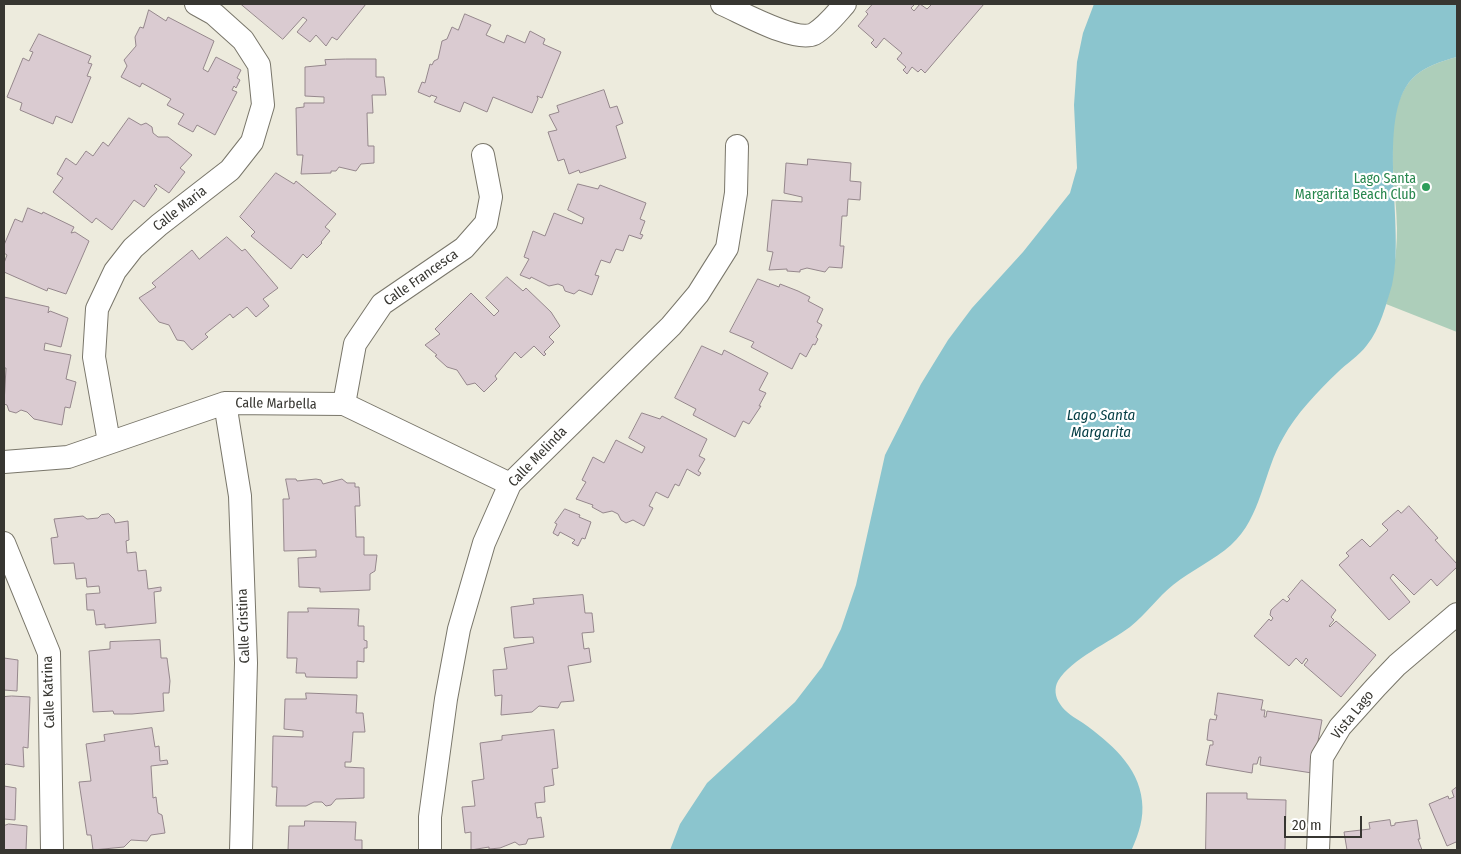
<!DOCTYPE html>
<style>
body{margin:0}
#map{position:relative;width:1461px;height:854px;overflow:hidden;background:#edebdd;font-family:"Fira Sans Condensed",sans-serif}
canvas{display:block}
.frame{position:absolute;inset:0;border:5px solid #373631;pointer-events:none}
.scale{position:absolute;left:1284px;top:816px;width:78px;height:22px;box-sizing:border-box;border:2px solid #373631;border-top:0;padding-left:6px;font-size:15px;line-height:18px;white-space:nowrap;color:#373631;-webkit-text-stroke:4px #fff;paint-order:stroke}
</style>
<div id="map">
<canvas width="1461" height="854"></canvas>
<div class="frame"></div>
<div class="scale">20 m</div>
</div>
<script>
const g = document.querySelector('canvas').getContext('2d');
g.lineJoin = 'round';
function paint(path, color) {
  g.fillStyle = color;
  g.fill(path, 'evenodd');
}
function strokePath(path, color, width, dash) {
  g.strokeStyle = color;
  g.lineWidth = width;
  g.lineCap = dash ? 'butt' : 'round';
  g.setLineDash(dash || []);
  g.stroke(path);
}
function drawText(font, color, halo, rows, align = 'center') {
  g.font = font + ' "Fira Sans Condensed",sans-serif';
  g.lineWidth = 4.5;
  g.setLineDash([]);
  g.textBaseline = 'middle';
  g.strokeStyle = halo;
  g.fillStyle = color;
  for (const [text, x, y, turn = 0] of rows) {
    g.save();
    g.translate(x, y);
    g.rotate((+turn || 0) * Math.PI / 180);
    g.textAlign = isNaN(turn) ? turn : align;
    if (halo) g.strokeText(text, 0, 0);
    g.fillText(text, 0, 0);
    g.restore();
  }
}
paint(new Path2D(`
 M1457 57V332L1386 304C1393 279 1397 255 1397 228 1397 186 1380 113 1412 79 1423 67 1442 61 1457 57Z`), '#adceba');
paint(new Path2D(`
 M1094 4H1457V57C1442 61 1423 67 1412 79 1375 118 1406 230 1392 285 1386 305 1380 329 1367 345 1359 356 1347 363 1338 372 1318 391 1296 414 1283 438 1263 472 1262 517 1231 545 1214 560 1192 570 1173 585 1158 597 1146 614 1130 627 1110 642 1071 659 1058 681 1054 688 1055 697 1060 704 1065 712 1075 718 1083 723 1109 742 1139 766 1142 801 1144 818 1139 833 1132 849L670 850 680 824 707 783 795 702 822 667 841 629 856 585 885 455 921 384 948 340 972 308 1023 252 1070 193 1077 168 1074 105 1077 62 1083 33Z`), '#8bc5ce');
const building = new Path2D(`
 M241 4H366L337 40 332 37 326 46 316 35 310 42 297 32 307 20 303 17 283 39Z
 M873 4H915L911 8 914 11 920 4 927 9 932 4H984L925 73 921 69 918 72 912 67 907 74 903 70 906 67 897 59 902 53 884 38 876 48 871 43 874 40 858 26 868 14 866 12Z
 M149 10 166 21 168 17 214 41 203 69 208 72 216 57 241 70 237 78 240 80 236 88 234 86 232 90 237 92 215 135 197 125 193 132 178 124 184 114 167 105 171 99 142 83 140 87 121 77 127 66 124 60 136 46 135 37 140 27 143 28Z
 M465 14 491 25 486 35 504 43 507 35 525 43 530 31 545 39 543 44 561 52 542 98 537 96 538 99 532 113 493 97 487 112 464 102 460 112 434 102 437 97 431 95 430 97 418 92 422 82 425 83 430 64 432 65 434 61 438 59 442 41 447 39 452 27 458 30Z
 M39 34 91 56 88 63 92 64 87 76 91 77 72 123 56 116 53 124 20 110 22 103 7 97 23 58 29 61 33 52 30 51Z
 M346 59H376V77H384L386 95H372L373 113H367L368 146H374V163L361 164 356 171 339 167 336 171H331V173L301 174 303 155H297L296 108 304 107V103H324V97L305 96V67L326 65 325 60Z
 M604 90 610 108 617 106 623 123 616 126 626 158 580 173 579 170 569 174 564 159 558 161 548 132 557 130 549 115 559 112 557 106Z
 M129 118 141 125 146 123 152 127 153 133 158 137H168L192 155 180 168 185 172 169 193 156 184 154 186 157 189 144 207 134 200 112 230 96 218 92 223 53 192 63 178 57 174 66 158 76 165 86 151 93 156 103 142 108 146Z
 M808 159 851 163 850 181 861 182 860 200 848 199 847 216H842L840 246H844L842 268 829 267 825 272 807 268 800 270V272L787 271V269L769 270 773 252 767 251 772 200 802 202V197L784 193 786 163 807 165Z
 M276 173 294 184 296 181 336 214 325 227 330 231 321 242 322 243 307 258 303 254 291 269 251 236 255 232 240 217Z
 M578 184 598 189 600 185 646 203 640 219 645 221 640 234 643 235 641 239 629 235 623 251 616 249 610 263 601 260 595 275 599 276 592 295 579 290 574 294 565 291 563 286 558 284 549 286 531 277 530 279 520 275 529 259 524 257 533 231 545 236 554 213 582 224 584 218 568 210Z
 M28 208 42 214 43 212 74 227 71 233 75 232 89 241 66 294 48 288 47 291 4 272V263L7 255 4 253V245L15 219 22 222Z
 M227 237 242 251 245 249 278 288 263 299 269 306 256 317 247 307 233 318 230 314 205 334 208 337 192 350 184 341 177 340 169 325 159 322 139 298 156 287 152 283 192 250 199 259Z
 M507 277 523 291 526 288 551 312 560 326 549 337 554 342 544 352 546 354 544 356 534 346 521 358 515 352 495 376 497 379 484 392 475 383 467 385 457 370 447 367 435 356 437 355 425 345 440 334 435 329 471 293 494 316 499 311 486 298Z
 M758 279 779 287 780 284 798 291 810 297 808 301 823 309 817 322 822 325 816 337 818 339 815 345 813 344 806 357 800 353 792 369 751 347 754 342 730 332Z
 M4 297 49 307 48 313 50 311 68 318 61 347 45 343 44 350 71 355 66 379 76 382 70 408 65 407 62 425 34 419 27 412 21 410 16 413 9 411 7 405 4 404 6 368H4Z
 M702 346 722 355 724 350 768 373 759 390 766 393 759 406H761L749 424 743 421 735 437 693 415 696 409 675 398Z
 M642 413 660 419 662 416 707 439 699 456 705 459 698 471 701 473 699 476 687 469 679 486 675 484 668 498 656 492 649 506 653 508 644 526 633 520 626 523 621 520 618 514 612 511 603 513 592 507 593 505 576 499 586 482 582 480 593 457 604 463 616 440 642 453 645 447 629 438Z
 M286 479H296L297 481 316 479 321 480 323 484 342 479 347 483H355V487H359L360 506H355L356 537H364V555H377L375 571 370 574V590L320 592V588L299 587 298 558 316 557V550L284 551 283 499H289Z
 M1409 506 1438 538 1435 540 1457 564V567L1437 586 1431 579 1414 595 1393 574 1390 578 1410 602 1389 620 1339 565 1349 556 1346 553 1362 539 1370 547 1388 530 1382 524 1398 510 1401 513Z
 M565 509 580 515 579 517 591 522 585 539 582 538 578 546 572 543 575 540 560 532 558 536 553 533 557 524 555 523Z
 M109 514 114 519 115 523 128 521 129 540 126 541 127 553 136 552 138 571 146 570 148 589 161 587V591L154 592 156 623 105 628V624L96 625 94 610H87L86 594 100 593 99 586 87 587 86 578 76 579 74 563 54 564 51 538 58 537 54 519 83 516 87 519 98 518 101 515Z
 M1302 580 1336 610 1331 617 1334 620 1329 626 1330 627 1336 621 1376 655 1341 697 1304 665 1308 660 1306 658 1302 664 1296 658 1289 666 1254 636 1269 619 1271 621 1273 618 1270 615 1271 610 1283 599 1287 602 1290 599 1288 597Z
 M583 595 585 613H592L594 632 582 633 584 649 589 648 591 662 568 666 574 701 561 702 558 708 539 706 532 712 501 715 502 695 495 696 493 670 507 669 504 648 534 643 533 637 514 638 511 607 534 604 533 599Z
 M308 608 359 609 358 626H364V640L367 641V648H364V662L357 661V678L306 677 305 673H296L297 658H287L288 612H308Z
 M160 640 161 658H167L170 681 169 693H163L164 711 132 714H114L113 711 93 712 89 651 110 649V642Z
 M4 658 18 660 17 691 4 690Z
 M306 693 357 695 356 713H363L365 732H353L351 762H345V767L364 768V798L336 799 331 805 326 806 322 802H314L306 806H276L277 787H272L273 736 303 737V731L284 729 285 699H306Z
 M1218 693 1263 700 1261 710H1265L1264 717H1266L1267 711 1322 720 1312 773 1260 765 1261 757H1259L1257 764H1253L1252 773 1206 765 1210 745H1213V741L1207 740 1209 723 1210 719 1216 720 1217 715H1215Z
 M12 696 30 697 28 748 23 747 24 767 6 764 4 766V697Z
 M152 728 155 747 159 746 160 761 167 760 168 764 151 766 153 798 156 797 158 813 162 815 165 833 151 835 147 841 131 840 124 847 93 850 91 835H87L79 782 91 781 86 744 105 741 104 735Z
 M554 730 558 768 552 769 554 785 544 787 545 802 535 803 537 818 541 817 544 837 528 839 526 844 519 845 515 842 500 848 489 849V847L471 850V832L465 833 462 807 475 806 472 781 484 779 480 743 502 740V736Z
 M4 786 16 788 15 820 4 819Z
 M1457 787V845L1456 842 1447 846 1429 804 1448 796 1449 799 1454 797 1452 791Z
 M1207 793H1247V799L1286 800 1285 850H1206Z
 M1390 820 1391 826 1395 825V823L1417 820 1420 839H1418L1422 850H1347L1344 832 1370 829 1369 823Z
 M305 821 356 822 355 840H362V850H288L289 826H304Z
 M9 824 27 826 26 850H4V826Z`);
paint(building, '#dacbd1');
strokePath(building, '#95878c', 1);
const minor = new Path2D(`
 M722 4C741 12 795 43 814 34 826 27 836 14 845 4
 M225 403 240 496 246 663 241 850
 M344 404 355 344 382 304 464 248 486 223 491 197 483 155
 M109 442 94 357 97 309 115 271 133 248 159 225 230 170 252 142 263 105 259 65 243 40 214 14 196 4
 M4 462 68 457 225 403 344 404 510 484
 M4 543 49 653 52 850
 M430 850V817L446 699 459 629 484 543 510 484 671 326 698 294 727 248 736 193 737 146
 M1318 850 1322 757 1340 727 1376 687 1397 665 1457 614`);
strokePath(minor, '#79766a', 24);
strokePath(minor, '#fff', 22);
for (const [x, y, r, color] of [
 [1426,187,5,"#2e9e5b"]
]) {
  const dot = new Path2D();
  dot.arc(x, y, r, 0, 2 * Math.PI);
  g.fillStyle = color;
  g.fill(dot);
  strokePath(dot, '#fff', 2);
}
drawText('14px', '#27864d', '#fff', [
 ["Lago Santa",1416,179],
 ["Margarita Beach Club",1416,195]
], 'right');
drawText('14px', '#373631', '#fff', [
 ["Calle Maria",180,209,-38],
 ["Calle Francesca",421,278,-35],
 ["Calle Marbella",276,404,1],
 ["Calle Melinda",538,457,-46],
 ["Calle Cristina",244,626,-92],
 ["Calle Katrina",49,692,-92],
 ["Vista Lago",1353,715,-51]
]);
drawText('italic 15px', '#043d44', '#fff', [
 ["Lago Santa",1101,416],
 ["Margarita",1101,433]
]);
</script>
